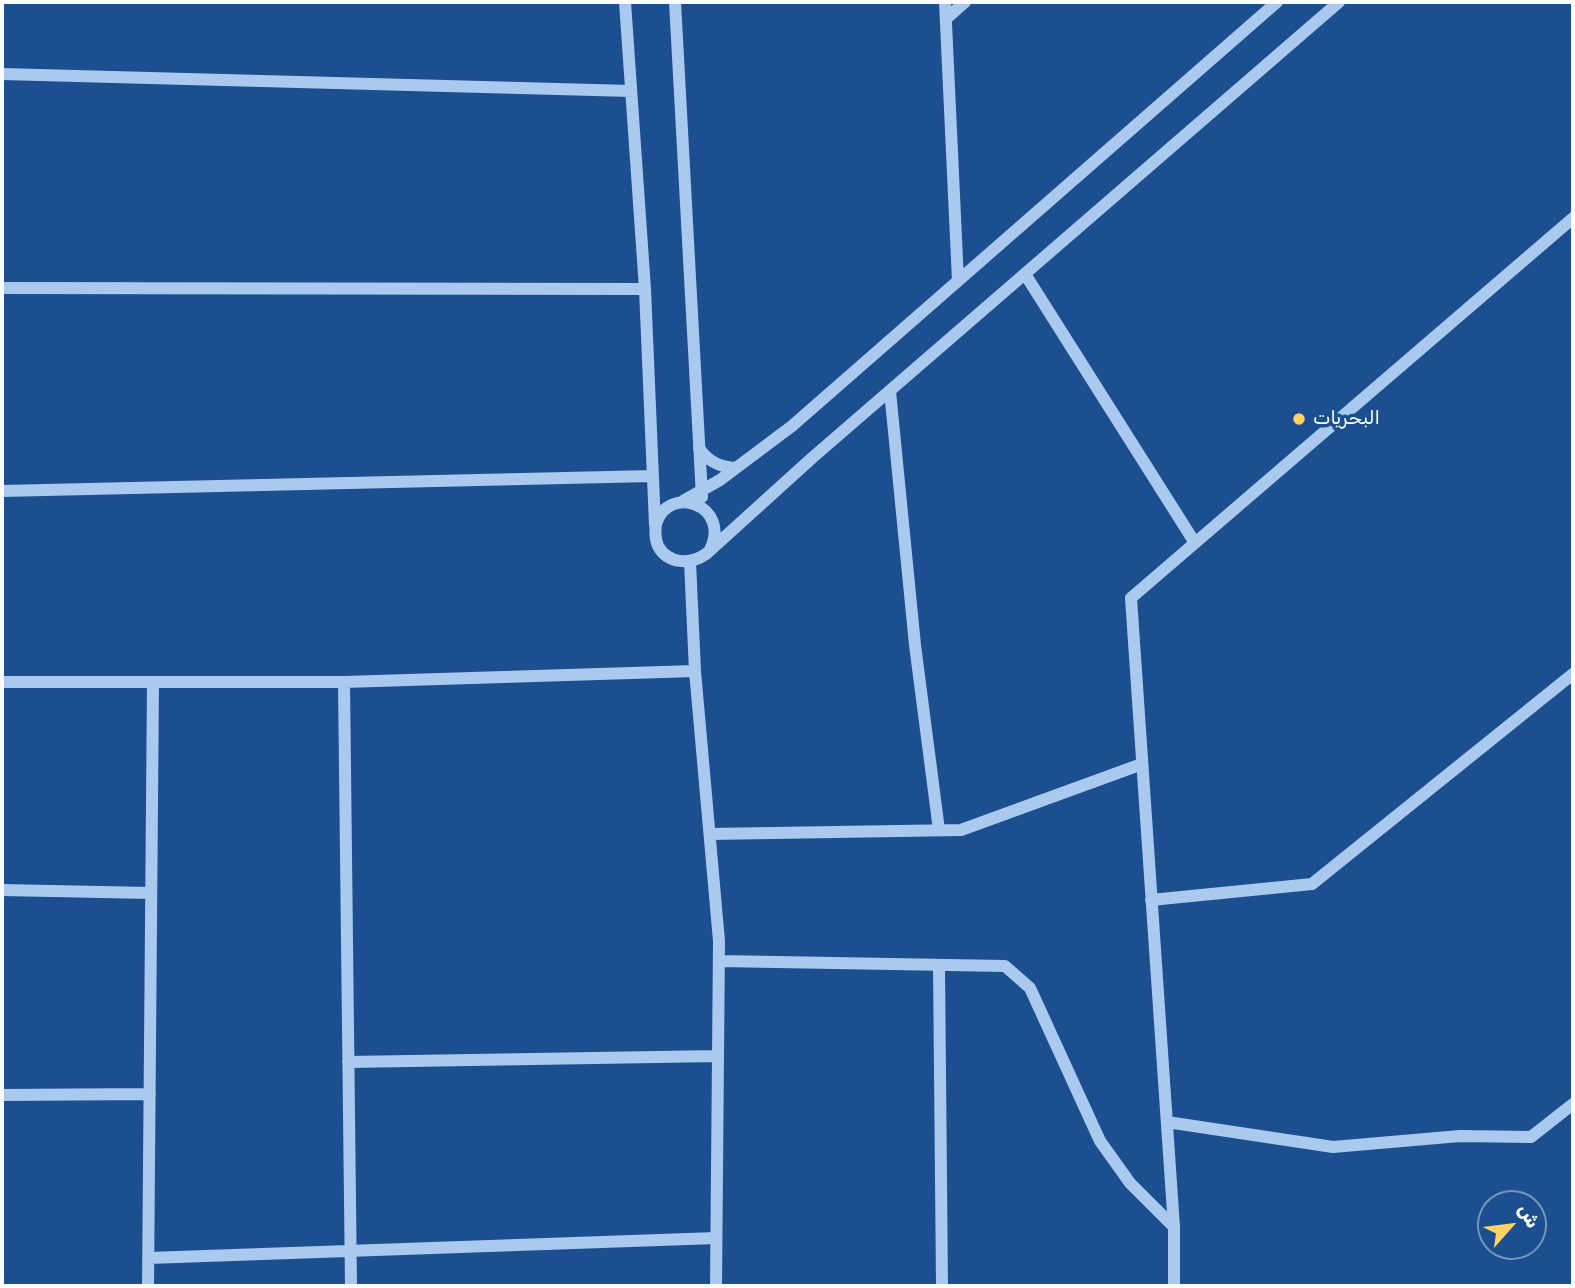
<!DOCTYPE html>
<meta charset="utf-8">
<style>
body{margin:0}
#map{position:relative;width:1575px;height:1288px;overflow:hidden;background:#1b4f8f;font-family:Rubik,"Noto Sans Arabic",sans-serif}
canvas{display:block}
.frame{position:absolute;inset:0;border:4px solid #fff;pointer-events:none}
.north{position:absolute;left:1477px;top:1190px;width:70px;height:70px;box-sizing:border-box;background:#1b4f8f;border:2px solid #7695bc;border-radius:50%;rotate:62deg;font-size:19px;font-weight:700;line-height:28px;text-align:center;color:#fff}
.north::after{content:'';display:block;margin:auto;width:24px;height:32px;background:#ffd166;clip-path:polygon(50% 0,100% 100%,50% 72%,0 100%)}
</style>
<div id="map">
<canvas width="1575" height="1288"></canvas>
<div class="frame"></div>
<div class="north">ش</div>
</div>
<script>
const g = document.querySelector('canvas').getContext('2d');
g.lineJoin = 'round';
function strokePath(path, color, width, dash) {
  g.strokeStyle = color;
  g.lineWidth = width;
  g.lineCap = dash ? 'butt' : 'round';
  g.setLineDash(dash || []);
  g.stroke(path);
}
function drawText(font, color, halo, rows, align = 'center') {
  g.font = font + ' Rubik,"Noto Sans Arabic",sans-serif';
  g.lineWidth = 7;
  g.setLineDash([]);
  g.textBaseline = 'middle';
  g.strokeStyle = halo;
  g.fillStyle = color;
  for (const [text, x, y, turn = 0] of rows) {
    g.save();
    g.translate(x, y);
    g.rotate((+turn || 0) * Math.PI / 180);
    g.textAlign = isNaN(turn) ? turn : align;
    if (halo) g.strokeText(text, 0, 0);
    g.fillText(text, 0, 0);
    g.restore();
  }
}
strokePath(new Path2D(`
 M625 2 645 289 655 525
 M675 2 702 497
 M945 2 958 281
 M947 18 965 2
 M2 74 631 91
 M1025 274 1195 543
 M2 288 645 289
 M890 391 915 645 939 830
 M699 448C708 462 720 467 736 468
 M2 491 652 476
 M683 501 720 480 792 426 1277 2
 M710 550C732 505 668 483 656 524 655 531 655 539 658 546 668 564 690 565 706 554L812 458 1339 2
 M690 562 695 671 719 941 716 1286
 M2 682H344L695 671
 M344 682 351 1286
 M710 834 961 830 1142 764
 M2 890 151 893
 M1151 900 1312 884 1573 674
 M719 961 1005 966 1030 988 1100 1141 1130 1183 1174 1227
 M939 965 942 1286
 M348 1062 718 1056
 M2 1095 150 1094
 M1167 1122 1333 1147 1460 1136 1531 1137 1573 1104
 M149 1258 716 1238
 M148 1286 153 682
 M1174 1286V1227L1131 598 1573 218`), '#a9c9ee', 12);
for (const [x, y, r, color] of [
 [1299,419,7,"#ffd166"]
]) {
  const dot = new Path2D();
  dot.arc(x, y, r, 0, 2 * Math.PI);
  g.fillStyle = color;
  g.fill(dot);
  strokePath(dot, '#1b4f8f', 2.5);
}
drawText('19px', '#fff', '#1b4f8f', [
 ["البحريات",1313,419]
], 'left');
</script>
